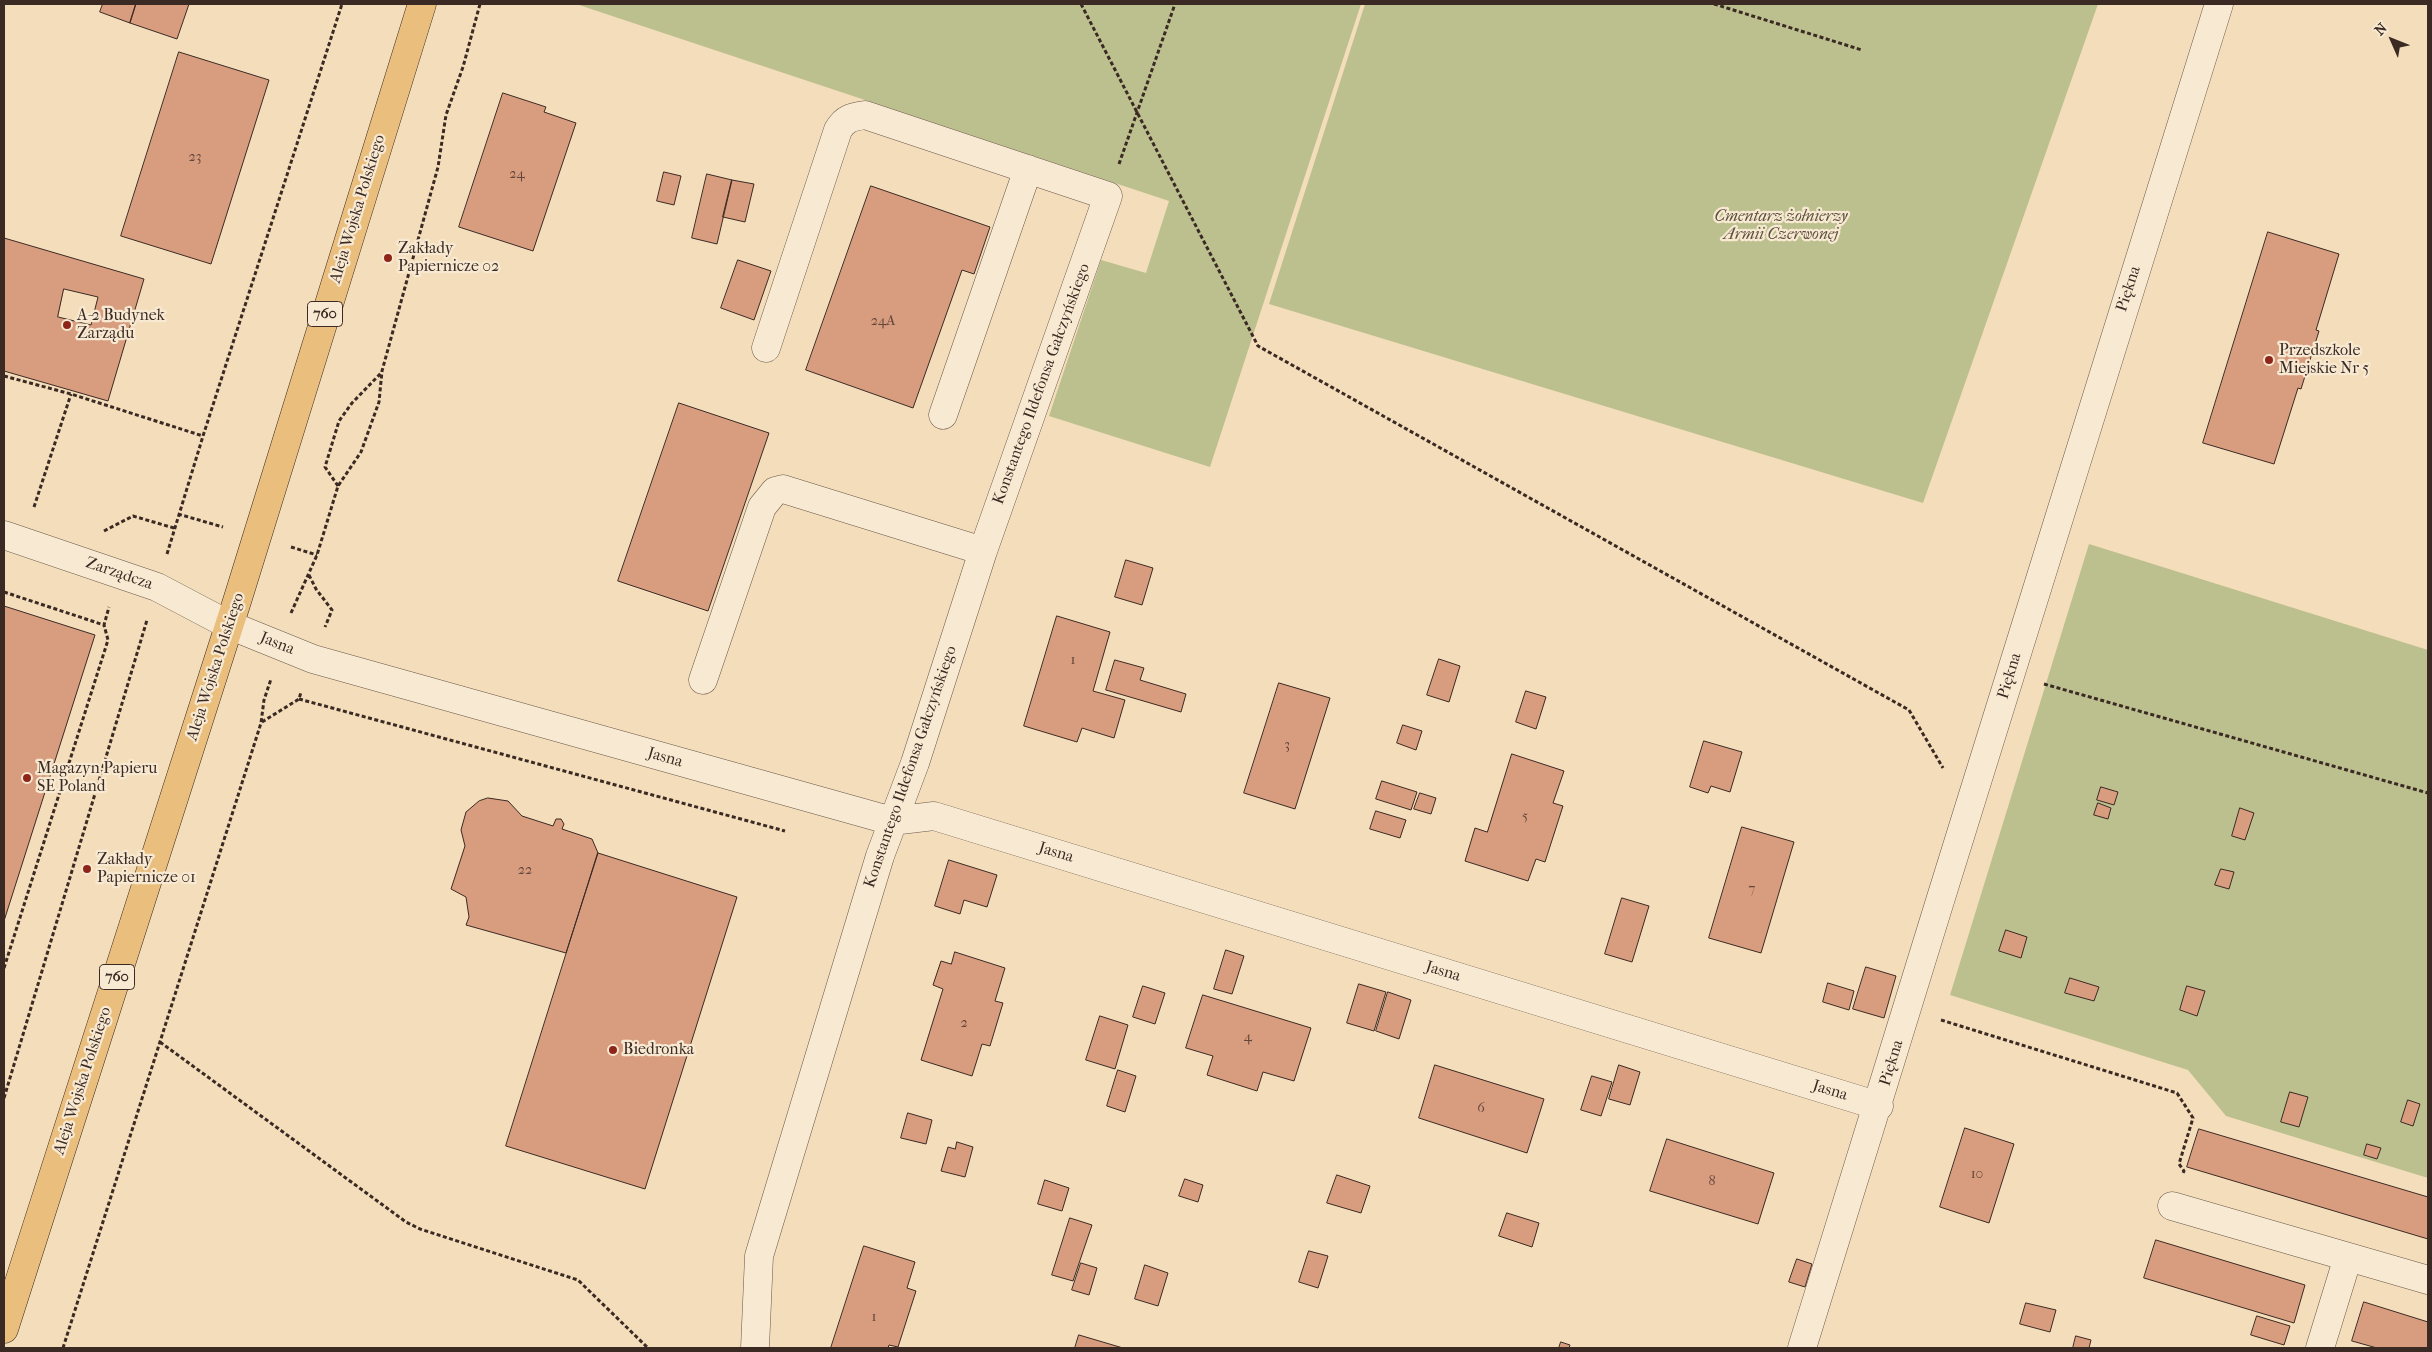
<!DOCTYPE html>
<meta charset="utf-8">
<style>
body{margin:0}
#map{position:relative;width:2432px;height:1352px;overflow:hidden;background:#f4ddba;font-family:"IM FELL French Canon",serif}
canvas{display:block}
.frame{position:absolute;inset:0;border:5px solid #3b2a23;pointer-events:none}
.north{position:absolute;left:2367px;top:15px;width:50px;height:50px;-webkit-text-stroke:4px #f8e9d2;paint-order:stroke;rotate:314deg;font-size:14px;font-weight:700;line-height:20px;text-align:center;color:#3b2a23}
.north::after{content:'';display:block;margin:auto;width:18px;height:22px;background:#3b2a23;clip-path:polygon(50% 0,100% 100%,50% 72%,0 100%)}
</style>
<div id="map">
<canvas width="2432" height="1352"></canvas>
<div class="frame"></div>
<div class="north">N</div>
</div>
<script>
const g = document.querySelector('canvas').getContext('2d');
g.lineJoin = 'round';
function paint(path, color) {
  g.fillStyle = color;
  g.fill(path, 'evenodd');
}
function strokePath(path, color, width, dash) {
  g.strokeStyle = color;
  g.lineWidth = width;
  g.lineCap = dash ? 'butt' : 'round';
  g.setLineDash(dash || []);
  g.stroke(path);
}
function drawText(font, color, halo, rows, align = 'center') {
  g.font = font + ' "IM FELL French Canon",serif';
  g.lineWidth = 4.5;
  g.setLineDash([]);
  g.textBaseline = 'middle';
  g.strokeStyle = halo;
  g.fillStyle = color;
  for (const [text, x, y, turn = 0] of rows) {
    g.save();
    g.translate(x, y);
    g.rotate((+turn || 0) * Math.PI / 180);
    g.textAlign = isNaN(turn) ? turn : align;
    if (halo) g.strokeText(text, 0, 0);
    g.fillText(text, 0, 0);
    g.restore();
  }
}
paint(new Path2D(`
 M576 4H1361L1210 467 1049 416 1101 260 1146 273 1169 201Z
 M1365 4H2098L1923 503 1269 304Z
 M2089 544 2428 650V1178L2226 1116 2188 1070 1950 995Z`), '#bcc08f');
const building = new Path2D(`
 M103 4H136L130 23 100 12Z
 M136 4H189L177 39 130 23Z
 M179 52 269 80 211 264 121 236Z
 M503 93 546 107 544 112 576 123 533 251 459 227Z
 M664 172 681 176 674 205 657 201Z
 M707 174 732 180 717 244 692 238Z
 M732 180 754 184 745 222 723 217Z
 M871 186 990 227 974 274 962 270 913 408 806 370Z
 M2268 232 2339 254 2316 330 2319 331 2301 389 2298 388 2274 464 2203 443Z
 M4 238 144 279 108 401 4 371Z
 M738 260 771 271 754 320 721 308Z
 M64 289 98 297 91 325 58 317Z
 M679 403 769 433 708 611 618 581Z
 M1126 560 1153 568 1142 605 1115 597Z
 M4 606 95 635 4 921Z
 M1057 616 1110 632 1093 691 1125 700 1114 738 1082 728 1077 742 1024 726Z
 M1439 659 1460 666 1449 702 1427 695Z
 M1115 660 1144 668 1140 680 1186 694 1181 712 1106 690Z
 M1279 683 1330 698 1295 809 1244 793Z
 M1526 691 1546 697 1536 729 1516 722Z
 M1403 725 1422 731 1416 750 1397 743Z
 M1704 741 1742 752 1730 792 1711 786 1708 793 1690 787Z
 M1512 754 1564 771 1553 803 1563 806 1545 862 1536 859 1528 881 1465 861 1475 828 1487 832Z
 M1382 781 1417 792 1411 810 1376 799Z
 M2101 787 2118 792 2114 805 2097 800Z
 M1420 793 1436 798 1431 814 1414 809Z
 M488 798 508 801 522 816 553 826 556 819H561L564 824 562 829 592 839 598 853 566 953 466 925 469 917 466 897 451 889 465 846 461 830 466 812 479 801Z
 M2098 803 2111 808 2108 819 2094 815Z
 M2240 808 2254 813 2245 840 2232 836Z
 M1376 811 1406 820 1400 838 1370 829Z
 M1742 827 1794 842 1761 953 1709 938Z
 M598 853 737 897 645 1189 506 1146Z
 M949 860 997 875 987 907 964 900 960 914 935 906Z
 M2221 869 2234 872 2229 889 2215 885Z
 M1622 898 1649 906 1632 962 1605 954Z
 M2006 930 2027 937 2021 958 1999 951Z
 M1226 950 1244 956 1232 994 1214 989Z
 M955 952 1005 968 995 1001 1003 1003 990 1046 982 1044 972 1076 921 1060 943 989 933 985 941 961 951 964Z
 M1866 967 1896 976 1884 1018 1853 1009Z
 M2070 978 2099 987 2094 1001 2065 993Z
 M1828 983 1854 991 1849 1010 1823 1002Z
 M1359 984 1386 992 1374 1031 1347 1023Z
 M1143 986 1165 993 1155 1024 1133 1017Z
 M2187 986 2205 991 2197 1016 2180 1010Z
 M1388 992 1411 1000 1399 1039 1376 1031Z
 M1203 995 1311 1028 1294 1081 1263 1072 1257 1091 1207 1075 1213 1056 1186 1048Z
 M1100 1016 1128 1025 1115 1069 1086 1060Z
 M1435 1065 1544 1099 1527 1153 1419 1118Z
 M1619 1065 1640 1072 1630 1105 1609 1099Z
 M1118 1070 1136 1076 1125 1112 1107 1106Z
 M1592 1076 1612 1082 1601 1116 1581 1110Z
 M2290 1092 2308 1097 2299 1127 2281 1122Z
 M2408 1100 2420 1104 2413 1126 2401 1122Z
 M908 1113 932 1120 926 1144 901 1138Z
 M1965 1128 2014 1144 1989 1223 1940 1207Z
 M2199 1129 2428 1197V1239L2187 1167Z
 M1667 1139 1774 1173 1758 1224 1650 1191Z
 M957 1142 973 1147 965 1177 941 1171 948 1147 955 1149Z
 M2367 1144 2381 1148 2377 1159 2364 1155Z
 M1337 1175 1370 1186 1361 1213 1327 1203Z
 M1185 1179 1203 1185 1198 1202 1179 1196Z
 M1045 1180 1069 1188 1062 1211 1038 1204Z
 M1507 1213 1539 1223 1532 1247 1499 1236Z
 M1070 1218 1092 1225 1073 1281 1052 1275Z
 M2156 1240 2305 1285 2294 1323 2144 1278Z
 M864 1246 915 1262 907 1288 916 1291 898 1347 889 1345 888 1348H831Z
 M1309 1251 1328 1256 1318 1288 1299 1282Z
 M1797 1259 1812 1264 1805 1287 1789 1282Z
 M1081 1263 1097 1268 1089 1295 1072 1290Z
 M1145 1265 1168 1273 1158 1306 1135 1299Z
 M2364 1302 2428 1322V1348H2377L2352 1341Z
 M2026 1303 2056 1310 2050 1332 2020 1324Z
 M2257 1316 2290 1326 2284 1345 2251 1335Z
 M1079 1335 1123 1348H1075Z
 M2076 1336 2091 1340 2089 1348H2073Z
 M1561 1342 1570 1345 1569 1348H1559Z`);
paint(building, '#d89c7f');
strokePath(building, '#3b2a23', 1);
const minor = new Path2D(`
 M943 415 1028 169
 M4 535 157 587 229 625 313 659 892 821 934 816 1879 1106
 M703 680 762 507 775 491 783 489 983 551
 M2172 1206 2428 1280
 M755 1348 759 1256 880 856 915 763 983 551 1108 196 865 115C852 117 845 118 838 130L766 348
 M1802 1348C1941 900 2077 451 2219 4
 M2320 1348 2348 1257`);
const primary = new Path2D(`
 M4 1329 238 598 422 4`);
strokePath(minor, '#695749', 29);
strokePath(primary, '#3b2a23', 29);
strokePath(new Path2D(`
 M1081 4 1258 346 1909 710 1943 768
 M1714 4 1862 50
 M1119 164 1175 4
 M4 376 71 394 203 436
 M338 486 325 467 339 421 352 403 382 372
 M34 507 71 394
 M178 514 223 527
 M104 531 133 516 174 528
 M291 547 317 555
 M167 554 203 436 342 4
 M309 575 316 589 332 610 325 627
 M4 592 104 625 109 607
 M291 613 317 555 338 486 361 452 379 402 382 371 438 167 446 115 463 67 480 4
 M2044 684 2428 793
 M299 699 785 831
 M262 722 299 699 301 692
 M4 968 108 640 104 625
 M1941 1020 2177 1093 2193 1118 2179 1164 2184 1171 2183 1173
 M160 1042 406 1222 420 1229 578 1280 648 1348
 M4 1098 147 620
 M63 1348 261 723 264 700 271 679`), '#3b2a23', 3, [4, 2.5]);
strokePath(minor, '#f8e9d2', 28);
strokePath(primary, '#eabe7d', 28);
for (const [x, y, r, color] of [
 [388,258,5,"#8f2418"],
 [67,325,5,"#8f2418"],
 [2269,360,5,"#8f2418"],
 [27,778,5,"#8f2418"],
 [87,869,5,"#8f2418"],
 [613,1050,5,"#8f2418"]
]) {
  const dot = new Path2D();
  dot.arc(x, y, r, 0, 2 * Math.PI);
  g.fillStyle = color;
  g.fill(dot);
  strokePath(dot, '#f8e9d2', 2);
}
drawText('14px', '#62463a', null, [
 ["23",195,158],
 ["24",517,175],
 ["24A",883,322],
 ["1",1073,661],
 ["3",1287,746],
 ["5",1525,817],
 ["22",525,871],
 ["7",1752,890],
 ["2",964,1024],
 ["4",1248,1038],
 ["6",1481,1109],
 ["10",1977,1175],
 ["8",1712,1182],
 ["1",874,1318]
]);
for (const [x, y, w] of [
 [325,314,35],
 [117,977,35]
]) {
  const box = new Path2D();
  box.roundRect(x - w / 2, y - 12.5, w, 25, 4);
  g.fillStyle = '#f8e9d2';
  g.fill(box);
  strokePath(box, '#3b2a23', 1);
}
drawText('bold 15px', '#3b2a23', null, [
 ["760",325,314],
 ["760",117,977]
]);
drawText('16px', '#3b2a23', '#f8e9d2', [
 ["Aleja Wojska Polskiego",358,209,-73],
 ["Piękna",2129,289,-72],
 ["Konstantego Ildefonsa Gałczyńskiego",1042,384,-70],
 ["Zarządcza",119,574,19],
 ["Jasna",277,644,22],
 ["Aleja Wojska Polskiego",216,667,-72],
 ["Piękna",2010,676,-73],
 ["Jasna",665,758,16],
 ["Konstantego Ildefonsa Gałczyńskiego",911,767,-71],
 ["Jasna",1056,853,17],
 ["Jasna",1443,972,17],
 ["Piękna",1892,1063,-73],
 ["Aleja Wojska Polskiego",83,1081,-72],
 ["Jasna",1830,1091,17]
]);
drawText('italic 16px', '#5b503e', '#f8e9d2', [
 ["Cmentarz żołnierzy",1781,217],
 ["Armii Czerwonej",1781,235]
]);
drawText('16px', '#3b2a23', '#f8e9d2', [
 ["Zakłady",398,249],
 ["Papiernicze 02",398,267],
 ["A-2 Budynek",77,316],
 ["Zarządu",77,334],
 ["Przedszkole",2279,351],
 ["Miejskie Nr 5",2279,369],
 ["Magazyn Papieru",37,769],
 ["SE Poland",37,787],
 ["Zakłady",97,860],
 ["Papiernicze 01",97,878],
 ["Biedronka",623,1050]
], 'left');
</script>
